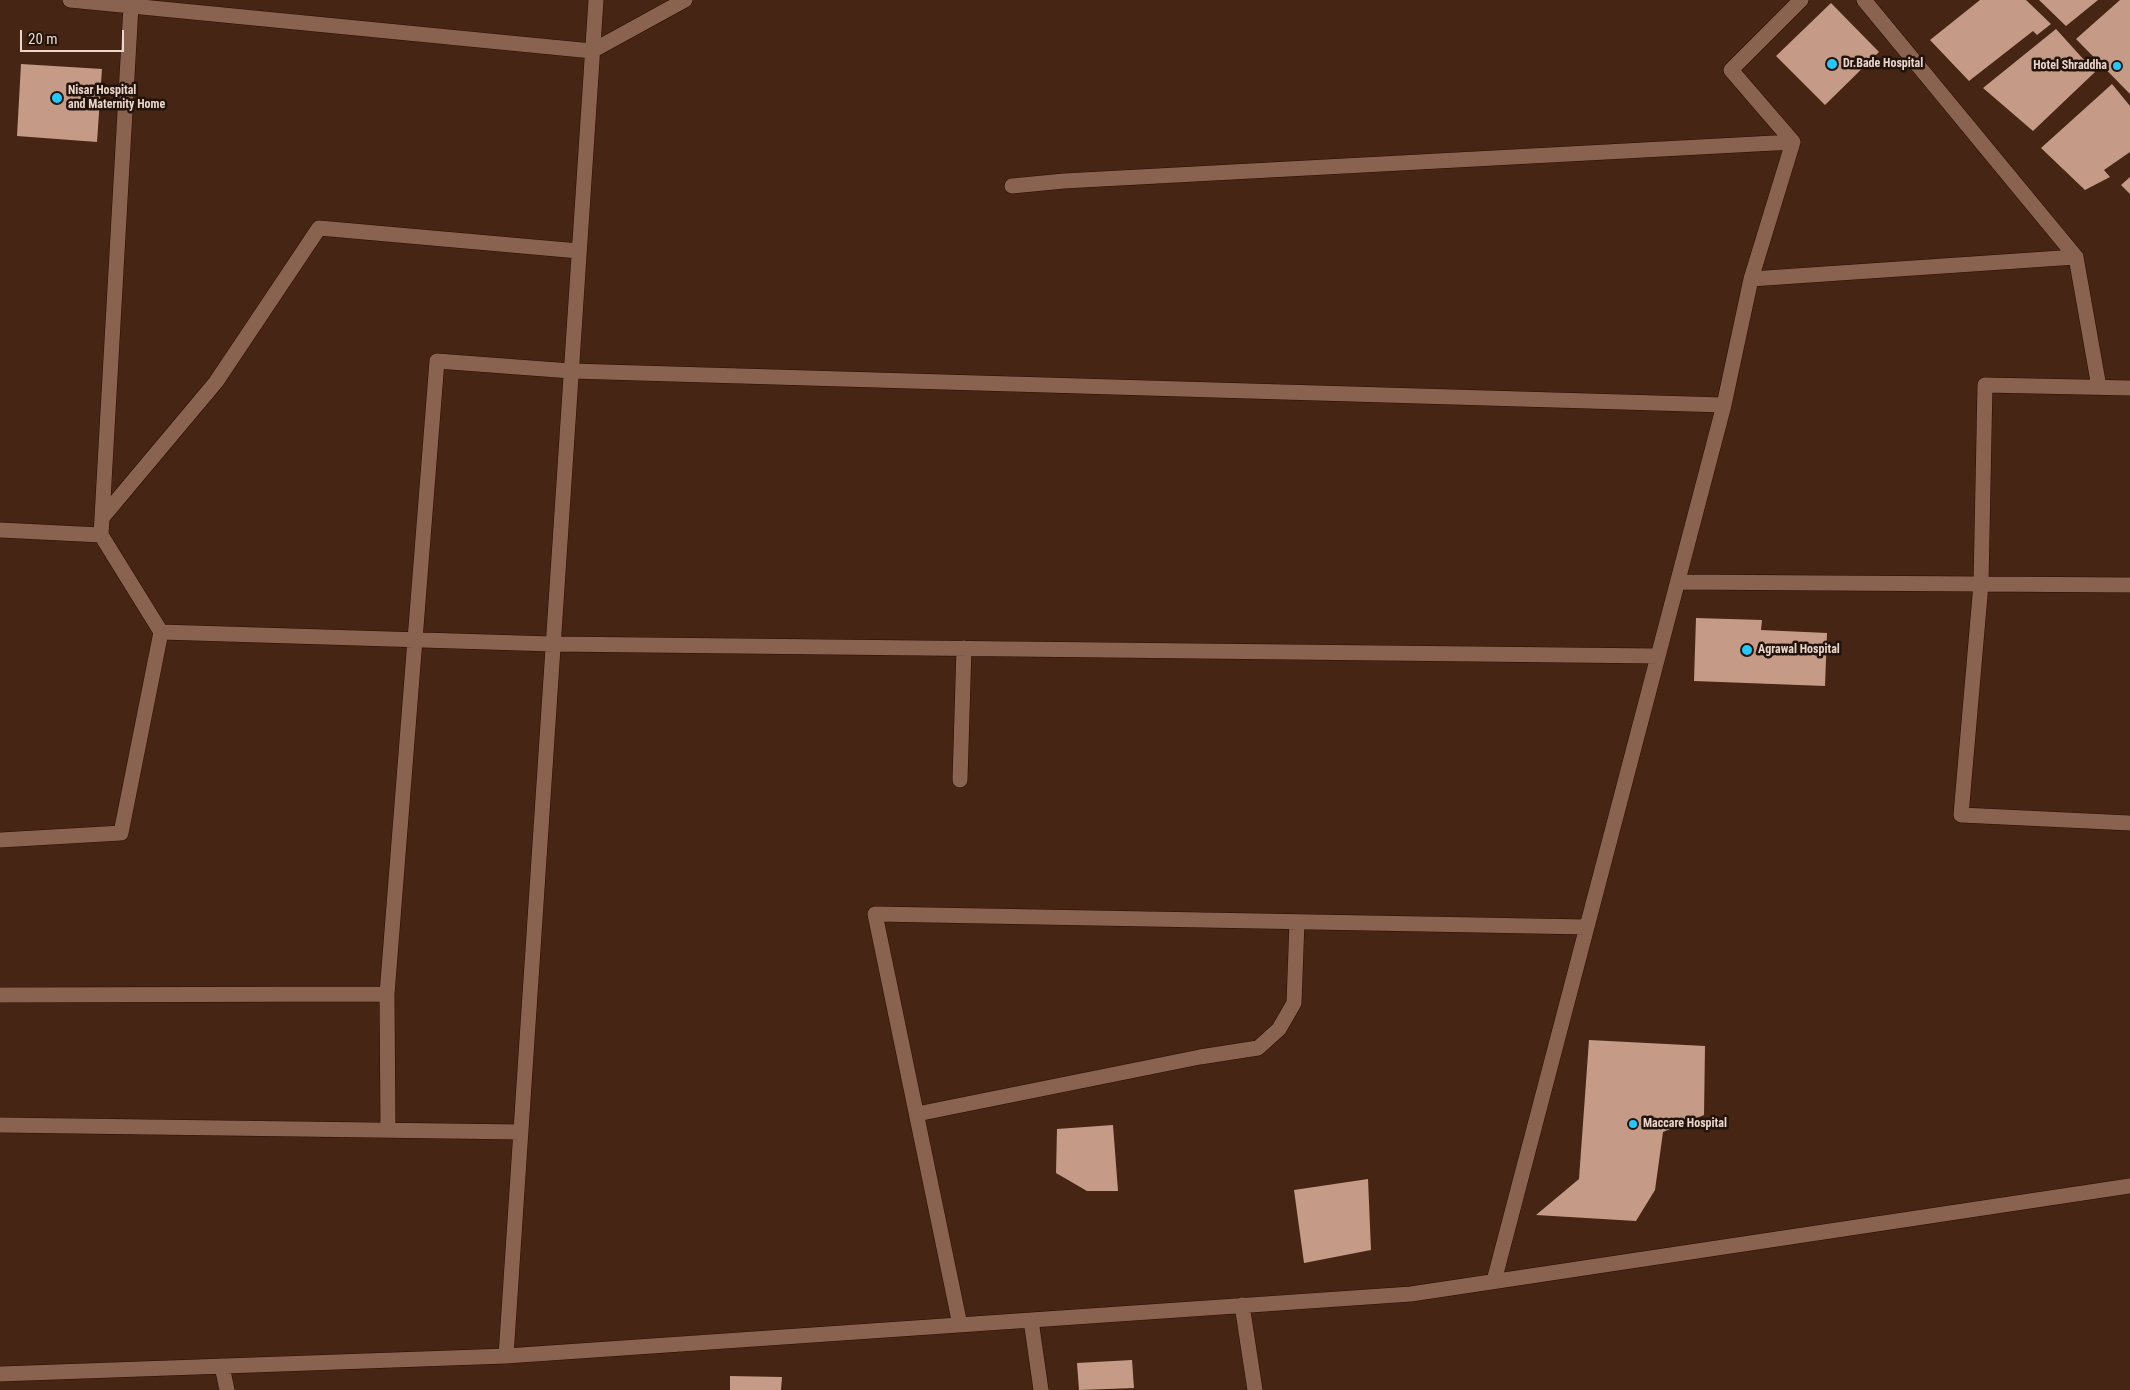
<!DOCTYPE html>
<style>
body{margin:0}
#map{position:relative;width:2130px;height:1390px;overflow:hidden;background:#462514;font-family:"Roboto Condensed",sans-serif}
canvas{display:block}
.scale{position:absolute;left:20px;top:30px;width:104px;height:22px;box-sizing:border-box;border:2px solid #ecd5cb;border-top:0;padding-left:6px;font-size:15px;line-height:18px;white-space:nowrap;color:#ecd5cb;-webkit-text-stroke:4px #22130b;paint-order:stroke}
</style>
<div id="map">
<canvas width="2130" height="1390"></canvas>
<div class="scale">20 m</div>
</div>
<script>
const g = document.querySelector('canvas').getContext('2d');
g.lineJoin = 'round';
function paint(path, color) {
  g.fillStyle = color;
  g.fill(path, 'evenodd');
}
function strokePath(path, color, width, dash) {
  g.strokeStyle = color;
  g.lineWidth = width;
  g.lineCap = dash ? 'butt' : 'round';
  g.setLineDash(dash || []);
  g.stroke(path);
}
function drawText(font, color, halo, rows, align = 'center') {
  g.font = font + ' "Roboto Condensed",sans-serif';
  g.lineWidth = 5;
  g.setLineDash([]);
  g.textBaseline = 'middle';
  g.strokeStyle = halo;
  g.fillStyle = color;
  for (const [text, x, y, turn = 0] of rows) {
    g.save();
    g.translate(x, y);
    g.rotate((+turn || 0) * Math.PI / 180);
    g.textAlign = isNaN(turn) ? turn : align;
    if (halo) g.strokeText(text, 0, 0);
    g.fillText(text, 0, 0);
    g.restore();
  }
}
paint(new Path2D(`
 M1980 0H2026L2051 24 2037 35 2033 31 1969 81 1930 40Z
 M2039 0H2098L2066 26Z
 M2120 0H2130V94L2076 39Z
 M1831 3 1879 52 1825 105 1776 56Z
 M2056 29 2095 72 2033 131 1983 88Z
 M21 64 102 69 97 142 17 136Z
 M2112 84 2130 106V152L2104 170 2110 177 2085 190 2041 148Z
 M2130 177V194L2121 185Z
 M1696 618 1762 620 1761 630 1827 633 1825 686 1694 681Z
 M1589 1040 1705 1046 1704 1115 1663 1132 1655 1190 1636 1221 1536 1215 1579 1179Z
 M1113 1125 1118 1191H1087L1056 1173 1057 1129Z
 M1368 1179 1371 1250 1304 1263 1294 1190Z
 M1132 1360 1134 1388 1079 1390 1077 1363Z
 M730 1376 782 1377 781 1390H730Z`), '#c59b87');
const minor = new Path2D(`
 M70 0 592 51 685 0
 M1864 0 2076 257 2099 387
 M1012 186 1064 181 1793 142
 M1751 279 2076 257
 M2130 388 1985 385 1981 584 1961 815 2130 823
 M102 518 216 382 319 228 579 251
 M0 530 101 535 131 6
 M101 535 161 632 553 644 1658 656
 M1678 582 2130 585
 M960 780 964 648
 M0 840 121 833 161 632
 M0 995 387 994
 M917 1114 1200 1057 1258 1048 1279 1029 1294 1003 1297 922
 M0 1125 521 1132
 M388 1130 387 994 437 361 571 371 1724 405
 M1494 1281 1724 405 1751 279 1793 142 1731 70 1801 0
 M1242 1305 1255 1390
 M1031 1320 1041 1390
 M960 1325 875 914 1587 927
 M506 1356 596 0
 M222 1366 227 1390
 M0 1374 506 1356 1411 1294 2130 1186`);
strokePath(minor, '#2b0c00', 16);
strokePath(minor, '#896250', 15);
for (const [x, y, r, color] of [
 [1832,64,6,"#21c9fd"],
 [2117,66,5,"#21c9fd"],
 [57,98,6,"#21c9fd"],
 [1747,650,6,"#21c9fd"],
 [1633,1124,5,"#21c9fd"]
]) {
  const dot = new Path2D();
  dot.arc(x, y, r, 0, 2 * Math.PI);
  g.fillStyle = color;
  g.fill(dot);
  strokePath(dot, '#22130b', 2);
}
drawText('bold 12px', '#ecd5cb', '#22130b', [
 ["Dr.Bade Hospital",1843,64],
 ["Hotel Shraddha",2107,66,"right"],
 ["Nisar Hospital",68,91],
 ["and Maternity Home",68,105],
 ["Agrawal Hospital",1758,650],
 ["Maccare Hospital",1643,1124]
], 'left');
</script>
